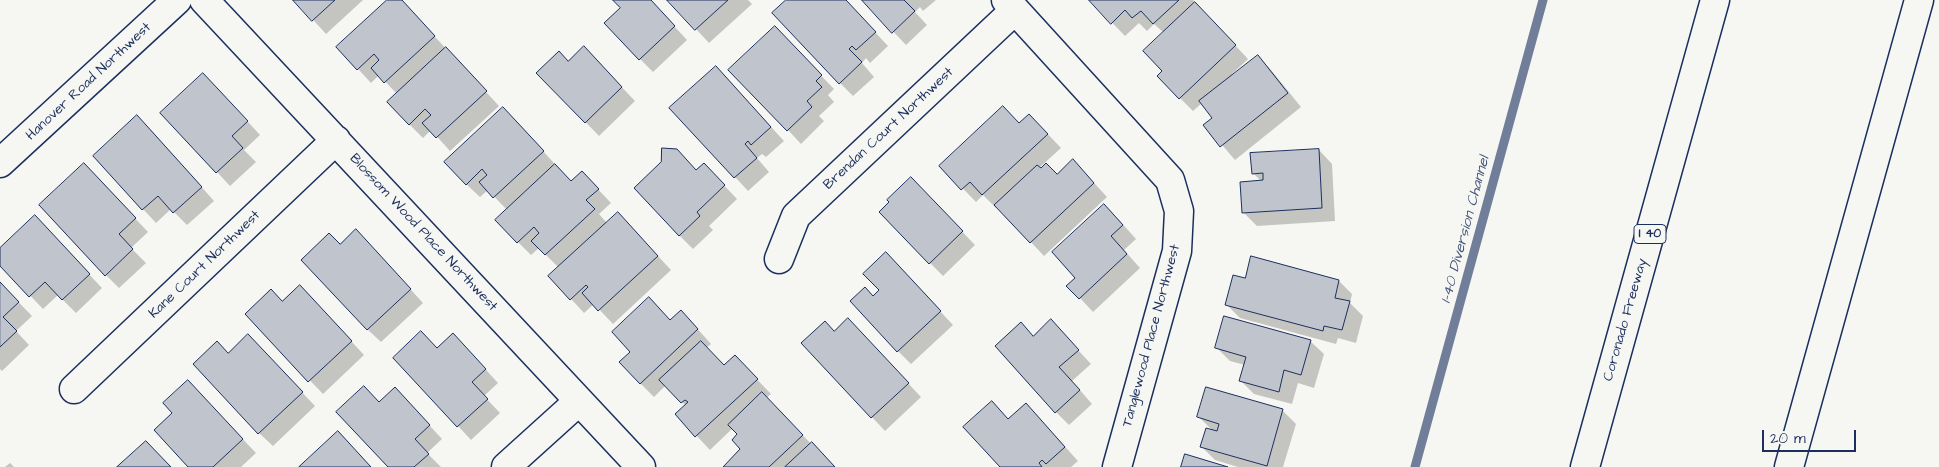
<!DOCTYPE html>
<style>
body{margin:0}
#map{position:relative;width:1939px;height:467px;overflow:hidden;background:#f6f6f2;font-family:"Architects Daughter",sans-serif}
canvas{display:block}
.scale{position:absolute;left:1762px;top:430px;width:94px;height:22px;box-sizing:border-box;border:2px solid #1b2f5e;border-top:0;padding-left:6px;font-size:15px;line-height:18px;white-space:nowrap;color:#1b2f5e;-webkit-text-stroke:4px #f6f6f2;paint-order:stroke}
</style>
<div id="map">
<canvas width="1939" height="467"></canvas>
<div class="scale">20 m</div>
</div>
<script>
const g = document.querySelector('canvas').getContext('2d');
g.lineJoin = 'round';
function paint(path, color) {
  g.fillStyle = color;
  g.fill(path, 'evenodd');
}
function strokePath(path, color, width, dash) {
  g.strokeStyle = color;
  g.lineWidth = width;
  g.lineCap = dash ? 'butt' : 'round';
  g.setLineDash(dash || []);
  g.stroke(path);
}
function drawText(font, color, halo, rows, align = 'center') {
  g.font = font + ' "Architects Daughter",sans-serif';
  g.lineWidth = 5;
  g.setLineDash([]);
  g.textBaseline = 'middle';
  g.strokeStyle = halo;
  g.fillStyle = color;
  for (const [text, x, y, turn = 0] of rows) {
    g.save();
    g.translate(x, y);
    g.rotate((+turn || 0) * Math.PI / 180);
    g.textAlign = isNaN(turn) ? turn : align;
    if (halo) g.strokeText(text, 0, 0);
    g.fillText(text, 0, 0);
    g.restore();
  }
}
paint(new Path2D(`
 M295 0H363L326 34Z
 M389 0H401L499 106 450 151 431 130 423 138 409 124 397 94 379 75 371 83 338 47Z
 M615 0H650L687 40 653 72 640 59 622 8Z
 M669 0H748L752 4 709 43Z
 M788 0H845L888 46 870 63 866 58 862 63 874 77 853 96 840 83Z
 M863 0H936L923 11 920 7 915 12 927 25 906 45Z
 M1090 0H1193L1248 59 1232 74 1233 76 1258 56 1271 70 1301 107 1235 160 1205 125 1214 118 1202 103 1193 111 1180 98 1164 71V33L1154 24 1147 31 1139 23 1125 36Z
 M788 41 834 89 828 95 834 102 819 116 824 121 801 144 788 130Z
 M597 61 635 101 599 136 538 73 569 62Z
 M729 81 784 141 766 157 762 154 757 158 769 172 748 191 671 108Z
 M217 88 260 135 244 150 256 162 230 186 162 113Z
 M517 122 571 182 595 186 611 203 599 214 607 223 631 227 671 270 613 324 594 304 584 313 550 276 559 268 539 248 531 255 518 242 507 210 488 190 480 197 466 184Z
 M1020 124 1043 129 1061 148 1039 168 1057 176 1086 174 1107 197 1044 256 997 206 996 208 983 195 976 202 941 166Z
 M151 130 214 201 187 225 171 209 156 223 143 209Z
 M1319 150 1332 164 1335 221 1257 226 1243 212 1262 182 1253 173Z
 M97 178 148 232 131 248 146 263 119 288 106 275Z
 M717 178 737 199 709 226 713 230 693 249 679 235Z
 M924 192 975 245 943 276 880 212Z
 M1118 219 1136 239 1124 250 1140 268 1093 312 1080 298 1077 278Z
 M48 231 102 288 76 313 58 295 43 309 0 264V249Z
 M369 244 423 303 381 342 367 329 340 246Z
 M899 267 953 325 911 364 898 351 874 297Z
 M1246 280 1339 281 1352 294 1350 303 1363 316 1356 343 1338 338 1336 344 1240 318 1227 305Z
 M0 283 32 316 16 331 29 345 2 371 0 369Z
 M313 300 364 355 323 394 246 314 283 303Z
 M670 321 694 325 711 344 706 348 724 366 748 370 771 394 766 398 834 467H725L742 449 739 434 733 428 710 450 677 415 686 406 666 385 654 397 640 383Z
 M1051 321 1091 364 1072 381 1092 404 1069 425 1056 412 1034 337Z
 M834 332 861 333 921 397 885 431 803 343Z
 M1310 341 1324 354 1314 388 1298 383 1292 404 1254 394 1241 381 1245 365 1230 361 1217 348Z
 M466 348 498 383 484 396 500 413 471 440 395 358 437 349Z
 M261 349 315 406 273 446 259 433 228 354Z
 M201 395 256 453 241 467H190Z
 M408 402 442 439 427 453 441 467H389L379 403Z
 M1282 410 1296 424 1283 467H1238L1215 460 1202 447 1213 431 1199 417Z
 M1039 418 1078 461 1071 467H1002Z
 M10 463 14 467H5Z`), '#0003');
strokePath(new Path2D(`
 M1415 467 1543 0`), '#717e99', 9);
const building = new Path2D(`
 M293 0H335L312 21Z
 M387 0H402L435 36 384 83 371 68 379 60 374 54 357 70 336 47Z
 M613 0H651L675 26 639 60 604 23 620 8Z
 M667 0H728L695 30Z
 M786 0H846L876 32 856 50 852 46 849 49 862 62 839 84 772 13Z
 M862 0H904L915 11 892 33Z
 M1089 0H1179L1153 24 1141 11 1132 18 1125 10 1111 24Z
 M1195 2 1236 45 1179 99 1157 76 1162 71 1143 51Z
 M775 26 822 75 816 81 822 87 807 101 812 107 787 131 728 70Z
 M584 46 622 87 585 123 536 73 559 51 568 61Z
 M446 47 487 91 436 138 422 123 431 115 425 109 409 125 387 102Z
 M1258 55 1288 93 1220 147 1203 125 1212 118 1199 101Z
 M716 66 771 127 751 145 748 141 745 144 757 158 734 178 669 108Z
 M203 73 248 121 232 136 243 148 216 173 160 113Z
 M1003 106 1019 123 1029 114 1048 134 982 195 970 182 961 190 939 166Z
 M503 107 544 151 493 198 479 182 487 175 482 169 466 185 444 162Z
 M137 115 202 187 173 213 158 196 142 210 93 156Z
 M662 148 677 149 696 170 704 163 725 185 697 212 700 216 679 236 634 188 661 162Z
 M1319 149 1322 208 1242 213 1240 182 1263 180V173L1252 174 1250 153Z
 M1073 159 1094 183 1030 243 994 205 1037 165 1041 168 1046 163 1057 174Z
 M84 163 136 218 119 234 133 249 105 276 39 205Z
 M555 164 571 181 582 171 599 189 586 200 595 209 545 255 531 241 539 233 534 227 517 243 495 220Z
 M911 177 963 231 929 264 879 212 889 202 887 200Z
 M1104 204 1123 225 1111 236 1127 254 1079 299 1066 286 1075 278 1052 252Z
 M618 212 658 256 598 311 582 293 588 287 586 285 570 300 548 276Z
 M35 215 90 274 62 300 45 282 29 297 0 266V248Z
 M356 229 411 289 367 330 301 260 329 233 340 244Z
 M886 252 941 311 897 352 850 301 865 287 873 296 879 290 863 274Z
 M1251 256 1339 280 1335 298 1350 301 1342 330 1324 326 1323 331 1225 305 1233 275 1245 278Z
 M0 282 19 302 3 317 17 331 0 347Z
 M300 285 352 341 308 382 245 314 271 289 282 301Z
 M649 297 670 320 681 310 698 329 640 384 619 362 630 352 612 332Z
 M1224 316 1311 340 1301 375 1284 370 1279 392 1239 381 1246 357 1215 348Z
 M848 318 909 383 871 418 801 343 825 321 834 331Z
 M1051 319 1079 350 1059 367 1080 390 1055 413 995 346 1021 322 1033 336Z
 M421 331 437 348 453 333 486 369 472 382 488 399 457 427 393 358Z
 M248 334 303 392 258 434 193 364 217 341 228 353Z
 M701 341 724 365 735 355 758 379 695 437 675 414 688 402 685 400 681 403 659 380Z
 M188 380 243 439 213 467H188L154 430 172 413 163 403Z
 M364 386 379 402 395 387 430 425 415 439 429 454 414 467H388L336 412Z
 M1206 387 1283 409 1267 466 1200 447 1206 428 1217 431 1219 424 1197 417Z
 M762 392 803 435 769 467H723L740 449 732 440 737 434 728 425Z
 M992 401 1008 419 1026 403 1065 447 1046 464 1042 460 1039 463 1042 467H1000L963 427Z
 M338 431 371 467H299Z
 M146 441 171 467H117Z
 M812 442 835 467H785Z
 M1185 454 1228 467H1181Z`);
paint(building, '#c0c4cd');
strokePath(building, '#1b2f5e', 1);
const minor = new Path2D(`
 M204 0 641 467
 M1006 0 1170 180 1179 211 1177 251 1117 467
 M0 163 177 0
 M779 259 796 216 1015 10
 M74 389 336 140
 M506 467 579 401`);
const highway = new Path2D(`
 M1585 467 1715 0
 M1789 467 1919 0`);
strokePath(minor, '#1b2f5e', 31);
strokePath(highway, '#1b2f5e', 31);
strokePath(minor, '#f6f6f2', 28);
strokePath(highway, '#f6f6f2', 28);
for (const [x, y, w] of [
 [1650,234,32]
]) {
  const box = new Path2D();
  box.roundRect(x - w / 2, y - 9.5, w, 19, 4);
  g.fillStyle = '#f6f6f2';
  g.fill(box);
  strokePath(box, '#1b2f5e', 1);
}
drawText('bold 12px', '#1b2f5e', null, [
 ["I 40",1650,234]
]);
drawText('14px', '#1b2f5e', '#f6f6f2', [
 ["Hanover Road Northwest",89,82,-43],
 ["Brendan Court Northwest",889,129,-43],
 ["Blossom Wood Place Northwest",423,233,47],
 ["Kane Court Northwest",205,265,-44],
 ["Coronado Freeway",1626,320,-74],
 ["Tanglewood Place Northwest",1152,336,-75]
]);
drawText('italic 15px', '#46567b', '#f6f6f2', [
 ["I-40 Diversion Channel",1466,230,-75]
]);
</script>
